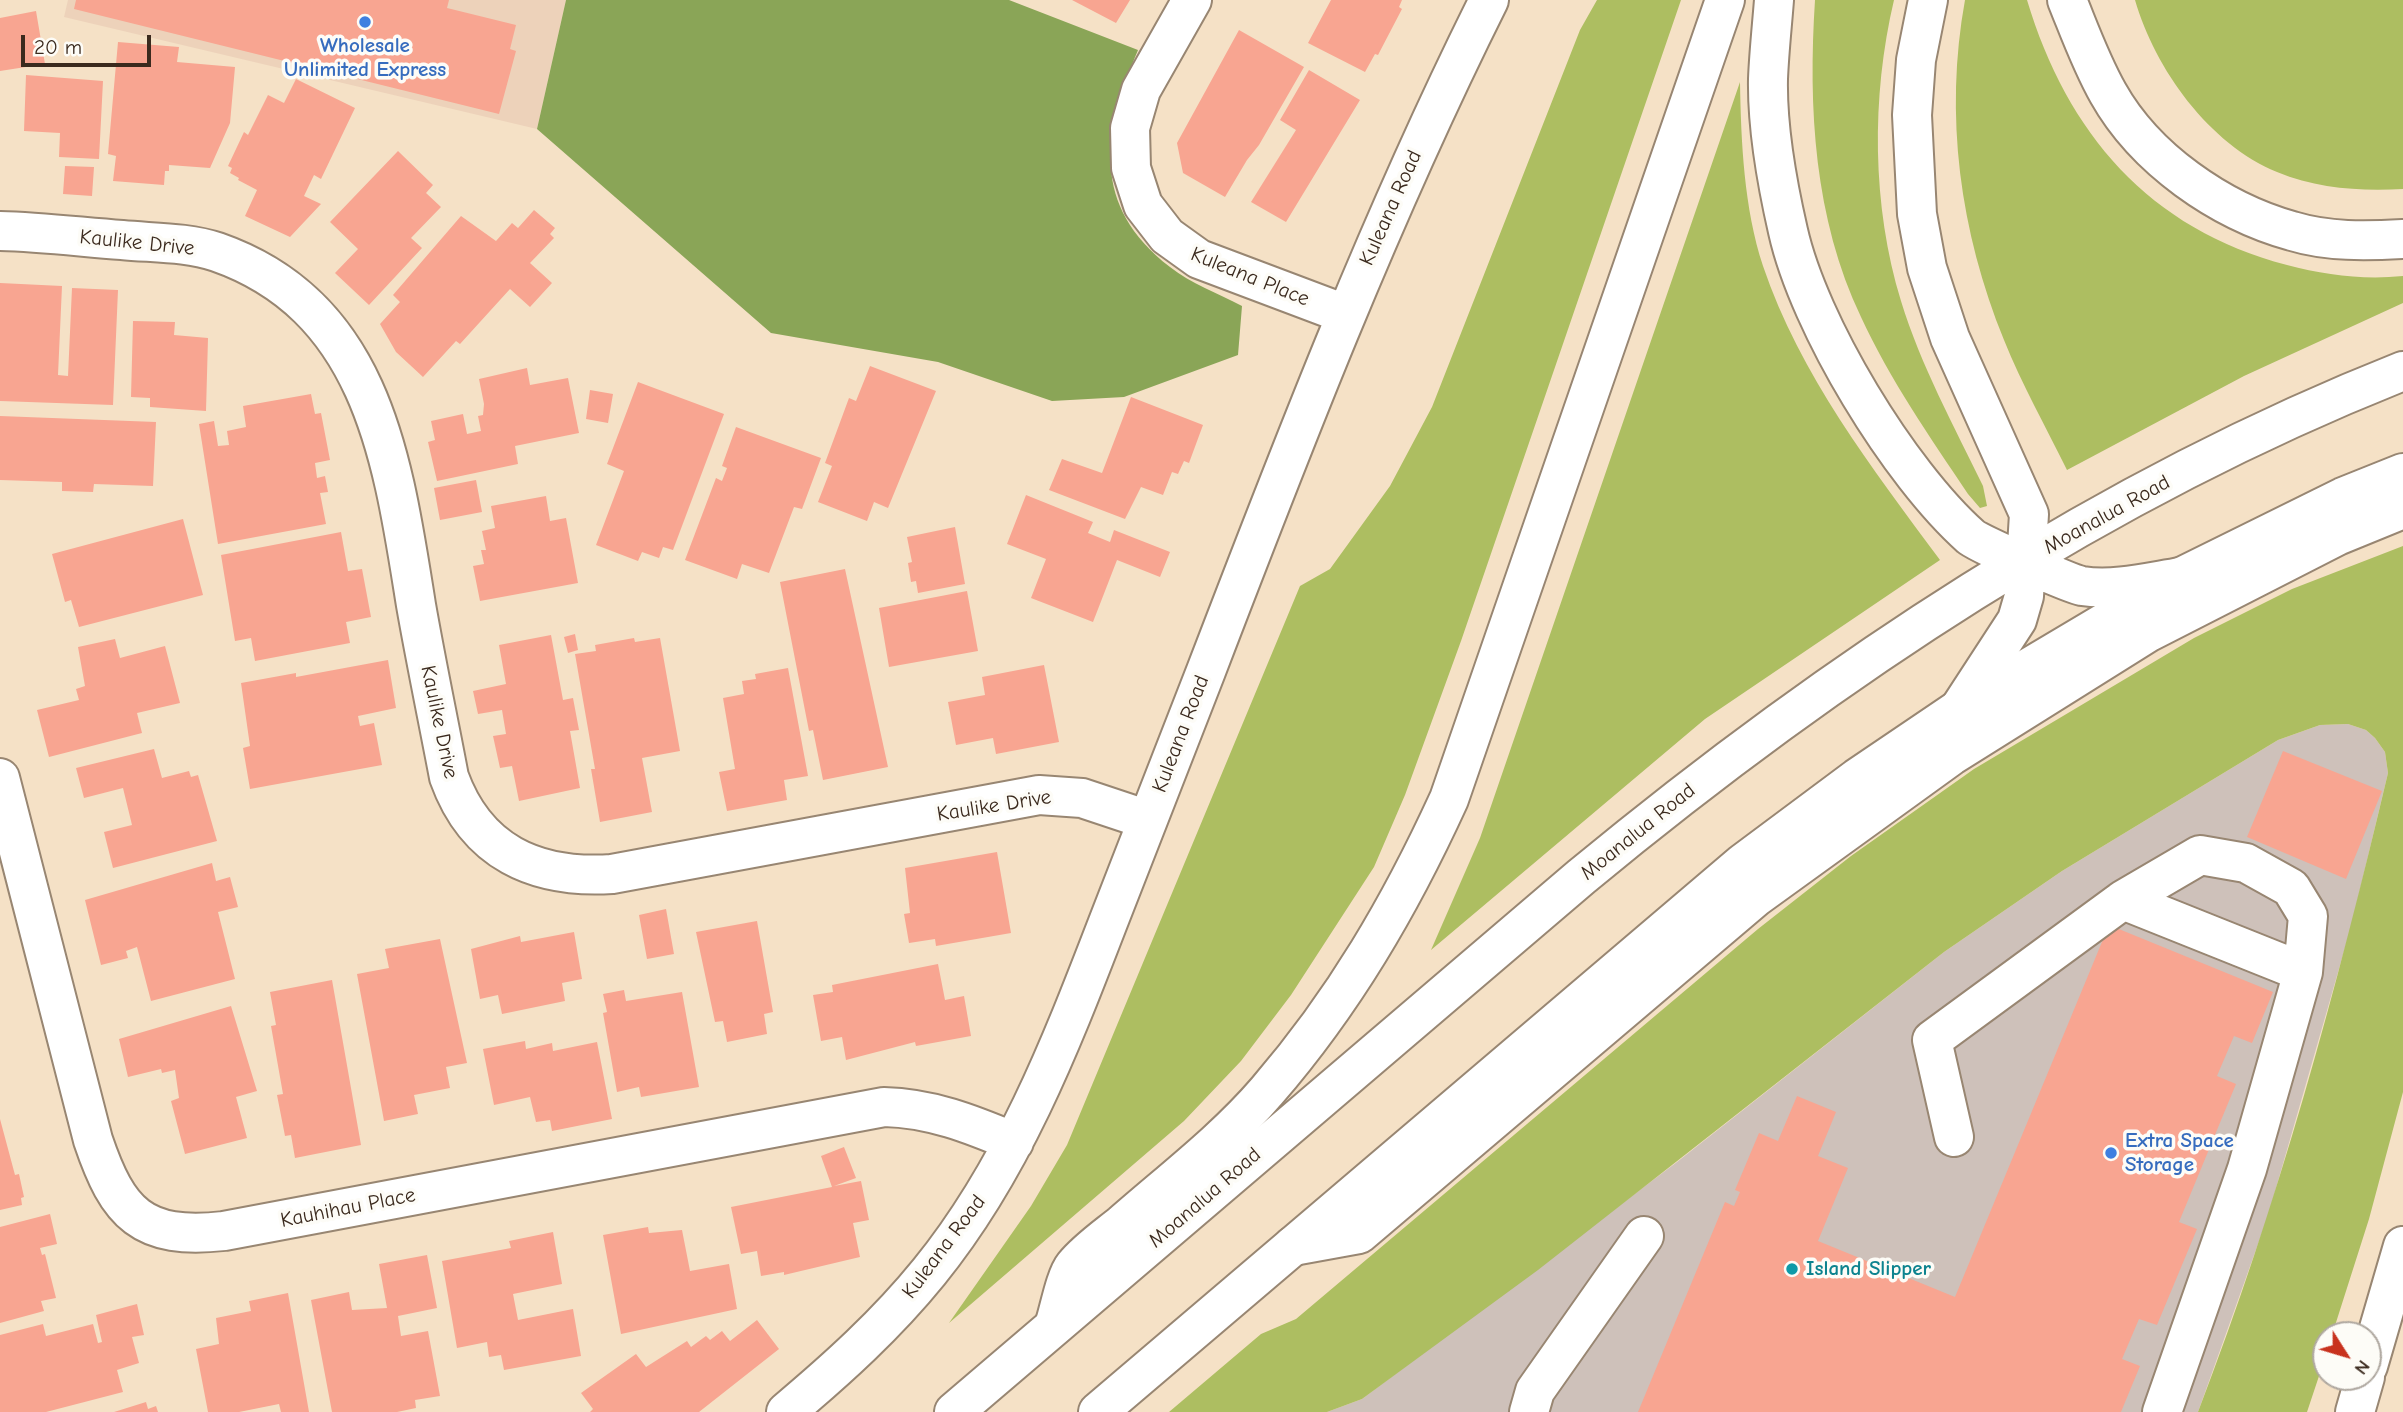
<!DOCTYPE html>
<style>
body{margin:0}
#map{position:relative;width:2403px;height:1412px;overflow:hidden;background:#f5e1c6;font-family:"Comic Neue",sans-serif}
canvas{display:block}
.north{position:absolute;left:2312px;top:1321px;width:70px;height:70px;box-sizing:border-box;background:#fdfcf7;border:2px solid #afa8a0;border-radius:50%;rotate:127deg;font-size:19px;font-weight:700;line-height:28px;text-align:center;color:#3b2a1e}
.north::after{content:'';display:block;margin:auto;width:24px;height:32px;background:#c8321e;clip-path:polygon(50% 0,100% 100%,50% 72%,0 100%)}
.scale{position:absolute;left:21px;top:35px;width:130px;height:32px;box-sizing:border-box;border:4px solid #3b2a1e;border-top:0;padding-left:9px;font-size:21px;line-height:24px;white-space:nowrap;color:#3b2a1e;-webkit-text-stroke:5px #fdfcf7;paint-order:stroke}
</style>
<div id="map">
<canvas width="2403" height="1412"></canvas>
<div class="north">N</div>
<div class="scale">20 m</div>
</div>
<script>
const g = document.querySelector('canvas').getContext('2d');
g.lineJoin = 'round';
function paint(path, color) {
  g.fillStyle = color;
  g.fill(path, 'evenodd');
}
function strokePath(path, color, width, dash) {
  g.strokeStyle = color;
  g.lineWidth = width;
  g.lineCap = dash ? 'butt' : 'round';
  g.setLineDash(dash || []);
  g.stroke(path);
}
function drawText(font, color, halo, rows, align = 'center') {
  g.font = font + ' "Comic Neue",sans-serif';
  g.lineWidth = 7;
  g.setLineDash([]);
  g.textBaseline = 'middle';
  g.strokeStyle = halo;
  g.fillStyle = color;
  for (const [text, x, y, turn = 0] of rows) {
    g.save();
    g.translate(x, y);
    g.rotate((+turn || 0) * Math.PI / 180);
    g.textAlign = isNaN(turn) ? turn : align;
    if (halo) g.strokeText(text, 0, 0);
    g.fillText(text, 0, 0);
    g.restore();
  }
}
paint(new Path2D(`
 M68 0H566L537 129 64 17Z`), '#edd2ba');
paint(new Path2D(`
 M2348 724 2366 730 2375 738 2385 752 2388 773 2351 927 2268 1216 2198 1412H1327L1362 1399 1677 1162 1944 952 2062 871 2278 740 2320 725Z`), '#cec1ba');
paint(new Path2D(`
 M1597 0H1681L1461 641 1405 795 1374 867 1291 995 1241 1061 1184 1121 949 1323 1031 1206 1067 1145 1300 586 1330 569 1390 486 1432 407 1580 30Z
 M1815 0H1894C1871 97 1872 206 1901 301 1921 366 1954 426 1983 486L1987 506 1980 508 1968 494C1930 437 1890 380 1861 317 1814 218 1808 108 1815 0Z
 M1965 0H2027C2067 133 2149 229 2287 265 2325 275 2363 280 2403 276V303L2244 376 2067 470C2046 427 2022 385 2004 340 1960 232 1944 115 1965 0Z
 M2135 0H2403V189C2360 191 2318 189 2277 172 2209 144 2155 69 2135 0Z
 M1740 82C1741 142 1744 208 1763 266 1800 375 1872 468 1940 560L1705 719 1431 950 1480 838Z
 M2403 546V1092L2369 1219 2332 1335H2326V1355L2307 1412H2198C2278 1205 2337 989 2388 773L2385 752 2375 738 2366 730 2348 724 2320 725 2278 740 2062 871 1944 952 1538 1270 1362 1399 1327 1412H1169L1261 1334 1296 1319 1758 929 1851 856 1974 769 2194 638 2292 589Z`), '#adbe61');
paint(new Path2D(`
 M566 0H1009L1138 50C1103 134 1090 205 1170 267 1190 283 1219 294 1242 306L1238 355 1124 397 1052 401 938 362 771 333 537 129Z`), '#8aa557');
paint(new Path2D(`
 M76 0H449L447 8 516 25 510 49 516 51 499 114 74 9Z
 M1072 0H1130L1116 23Z
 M1331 0H1402L1399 7 1402 9 1378 55 1375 54 1365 72 1308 43Z
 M36 11 45 64 0 71V18Z
 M1239 30 1304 67 1259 145 1247 160 1225 197 1183 173 1177 143Z
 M118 42 179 47 177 62 235 67 230 123 210 168 169 165V171H165L164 185 113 181 116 156 108 154Z
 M1309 70 1360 100 1286 222 1251 202 1296 130 1280 120Z
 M26 75 103 81 99 159 59 157 60 133 24 131Z
 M296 79 355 108 321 179 314 175 304 196 321 204 290 237 245 216 257 190 238 180 239 178 230 173 232 168 228 166 244 132 248 135 268 95 284 103Z
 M398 151 433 185 426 193 441 207 411 238 422 248 369 305 335 273 358 249 330 222Z
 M65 166 94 167 92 196 63 194Z
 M534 210 555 228 550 234 554 238 530 263 552 283 530 307 510 289 460 344 456 341 423 377 396 352 380 324 400 302 393 295 461 216 496 241 512 223 518 228Z
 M0 283 62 286 58 375 68 376 72 288 118 290 113 405 0 401Z
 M133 321 175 322 174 335 208 338 206 411 150 407V398L131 397Z
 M870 366 936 391 888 508 874 502 867 521 818 502 832 466 825 463 849 398 856 401Z
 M527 368 530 385 568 378 579 433 515 446 518 464 437 481 428 442 435 440 431 421 463 414 467 434 481 431 478 416 483 415 484 404 479 379Z
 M638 382 724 414 673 550 663 547 659 558 642 552 638 561 596 545 624 471 607 464Z
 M590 390 613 394 608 423 586 419Z
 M311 394 315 414 321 413 330 460 315 463 317 478 325 476 328 492 320 493 326 524 218 544 199 424 214 421 218 446 229 445 227 431 246 427 243 406Z
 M1131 397 1203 425 1189 463 1184 461 1178 474 1172 472 1163 495 1141 487 1125 519 1049 490 1062 459 1102 473Z
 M0 416 156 422 153 486 94 484 93 492 62 491V482L0 480Z
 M736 427 821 458 802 509 794 507 769 573 742 564 737 579 685 560 716 478 722 481 727 468 722 466Z
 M476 480 482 512 440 520 434 488Z
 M1026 495 1093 522 1088 533 1110 542 1114 530 1170 552 1160 577 1117 560 1093 622 1031 598 1046 559 1007 544Z
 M546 496 550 521 566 518 578 583 480 601 473 566 484 564 481 550H486L482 531 495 528 491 506Z
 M183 519 203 595 79 627 71 600 65 602 52 554Z
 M955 527 965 584 918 593 916 581 911 582 908 563 912 562 907 537Z
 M341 532 348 571 362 569 371 617 346 622 350 643 255 661 251 638 235 641 221 555Z
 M845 569 888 767 823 780 813 730 809 731 780 582Z
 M967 591 978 651 889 667 879 608Z
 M575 634 578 650 568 653 564 637Z
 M551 635 563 700 573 698 579 730 570 731 580 788 519 801 512 766 500 768 493 736 506 734 502 710 478 714 473 691 506 684 499 645Z
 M634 638 635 642 660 638 680 751 642 758 652 812 600 822 591 769H595L575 654 596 651 595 645Z
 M115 639 120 658 165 646 180 703 137 713 142 733 49 757 37 710 79 700 76 689 85 686 78 647Z
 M388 660 396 708 358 716 360 726 374 723 382 765 250 789 243 748 250 746 241 683 296 673V677Z
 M1044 665 1059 742 996 754 993 738 956 745 948 702 985 695 982 677Z
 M788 668 808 776 784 780 787 800 727 811 719 772 735 769 723 698 744 694 742 681 756 679 755 674Z
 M154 749 162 778 189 771 191 777 198 775 217 841 113 868 104 832 132 825 123 788 84 798 76 768Z
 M2283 751 2382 791 2346 879 2247 837Z
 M997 852 1011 933 936 946 935 939 909 943 904 914 910 913 905 868Z
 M212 863 216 881 230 877 238 907 218 912 235 979 151 1001 137 947 126 951 128 958 101 965 85 900Z
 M666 909 674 954 647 959 639 915Z
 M757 921 773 1012 764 1014 767 1034 727 1042 723 1021 715 1022 696 932Z
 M2109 925 2273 992 2252 1043 2234 1036 2217 1076 2236 1084 2179 1222 2197 1229 2157 1325 2139 1319 2122 1359 2140 1366 2121 1412H1638L1725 1202 1734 1206 1740 1192 1735 1190 1759 1133 1778 1141 1797 1096 1836 1112 1818 1156 1848 1168 1818 1241 1955 1297Z
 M574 932 582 979 562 983 565 1001 502 1014 498 995 480 999 471 949 520 936 521 942Z
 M440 939 467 1063 446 1067 450 1088 414 1095 418 1114 384 1121 357 974 389 968 385 949Z
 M938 964 945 1000 964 996 971 1036 916 1046 915 1042 846 1060 842 1037 821 1041 813 995 833 992 832 985Z
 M332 980 361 1145 295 1158 291 1135 285 1136 277 1095 283 1094 271 1026 276 1025 270 992Z
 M624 990 626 1001 682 992 699 1087 641 1097 639 1087 617 1092 603 1013 607 1012 603 994Z
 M231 1006 257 1091 236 1097 247 1138 185 1154 171 1101 179 1098 175 1070 162 1073 161 1069 128 1077 119 1039Z
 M525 1041 526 1049 552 1043 553 1051 597 1042 612 1119 552 1131 550 1120 536 1122 530 1097 494 1105 483 1049Z
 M0 1119 15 1175 19 1174 24 1197 21 1198 22 1205 0 1210Z
 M844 1147 856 1178 834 1186 861 1181 869 1220 853 1223 860 1257 784 1275V1272L761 1276 757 1251 741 1254 731 1207 832 1187 821 1156Z
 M50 1214 57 1244 40 1248 42 1255 45 1254 56 1298 41 1301 44 1311 0 1323V1227Z
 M648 1227 649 1233 682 1230 690 1271 729 1264 737 1309 621 1334 603 1235Z
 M553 1232 562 1284 513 1294 518 1320 573 1309 581 1356 504 1370 501 1355 489 1357 487 1342 457 1348 442 1261 511 1248 509 1241Z
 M427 1255 437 1308 398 1316 401 1336 428 1331 440 1396 415 1400 416 1408 397 1412H332L311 1300 349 1292 352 1310 387 1308 379 1264Z
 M288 1293 309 1412H281L279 1404 239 1412H208L196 1349 219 1344 216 1318 251 1311 249 1301Z
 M137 1304 144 1335 132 1337 139 1363 117 1370 123 1392 46 1412H0V1335L43 1324 46 1336 93 1324 98 1343 102 1342 96 1315Z
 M757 1320 779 1349 699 1412H590L593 1409 581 1393 636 1354 646 1367 687 1341 691 1347 706 1336 710 1340 722 1331 730 1341Z
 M146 1402 148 1409 156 1406 158 1412H114Z`), '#f8a591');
const minor = new Path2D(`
 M1192 0 1141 90 1130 128 1131 168 1143 205 1167 236 1199 259 1345 314
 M0 231C41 232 81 237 122 240 153 243 187 242 217 252 374 307 393 462 416 605 426 662 438 719 449 777 476 852 535 879 612 874L1039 795 1082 798 1148 820
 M0 778 93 1140C118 1214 142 1240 224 1231L884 1107C931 1108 971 1124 1014 1142
 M1954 1137 1932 1040 2123 900
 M786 1412C837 1369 886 1325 929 1272 1012 1170 1060 1047 1107 925 1140 840 1173 756 1206 671 1293 444 1380 218 1489 0
 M1529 1412 1535 1391 1644 1236
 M2162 1412 2247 1169 2303 972 2308 916 2291 888 2246 863 2200 855 2123 900 2303 972`);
const major = new Path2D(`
 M954 1412 1581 877C1829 672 2102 490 2403 371
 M1098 1412 1743 863 1857 778 1959 709 2181 577 2343 497 2403 473`);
const highway = new Path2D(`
 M1774 0C1772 26 1769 53 1768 79 1767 129 1777 183 1788 231 1809 325 1899 473 1971 537 1977 543 2071 584 2082 586 2114 591 2149 582 2181 577
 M1928 0 1916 60 1912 115 1917 214 1927 268 1950 338 2029 514 2024 596 2017 620 1959 709
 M2067 0C2080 32 2091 63 2108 93 2145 159 2220 211 2292 231 2328 242 2366 241 2403 239
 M1293 1246 1359 1234 1756 897 1951 756 2149 632 2337 536 2403 509
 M1054 1326C1059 1312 1065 1277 1074 1266 1087 1250 1106 1237 1122 1224 1171 1181 1225 1140 1267 1091 1344 1002 1400 906 1449 799L1725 0
 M2368 1366 2403 1246
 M2355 1412 2365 1377`);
strokePath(minor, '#988672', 42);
strokePath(major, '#988672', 42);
strokePath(highway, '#988672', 42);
strokePath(minor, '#fff', 38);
strokePath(major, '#fff', 38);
strokePath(highway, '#fff', 38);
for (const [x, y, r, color] of [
 [365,22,7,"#3f7fe0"],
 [2111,1153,7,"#3f7fe0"],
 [1792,1269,7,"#0f9aa8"]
]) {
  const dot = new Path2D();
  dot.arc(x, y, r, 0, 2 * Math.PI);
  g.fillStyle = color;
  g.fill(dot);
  strokePath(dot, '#fdfcf7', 2.5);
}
drawText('bold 21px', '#366cbe', '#fdfcf7', [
 ["Wholesale",365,46],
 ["Unlimited Express",365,70],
 ["Extra Space",2125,1141,"left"],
 ["Storage",2125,1165,"left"]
]);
drawText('21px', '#3b2a1e', '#fdfcf7', [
 ["Kuleana Road",1391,208,-66],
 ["Kaulike Drive",137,243,6],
 ["Kuleana Place",1250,277,22],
 ["Moanalua Road",2107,515,-29],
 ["Kaulike Drive",439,722,78],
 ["Kuleana Road",1181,734,-69],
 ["Kaulike Drive",994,806,-9],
 ["Moanalua Road",1638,832,-39],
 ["Moanalua Road",1205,1198,-41],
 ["Kauhihau Place",348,1208,-11],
 ["Kuleana Road",944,1247,-53]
]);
drawText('bold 21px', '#0d838f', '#fdfcf7', [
 ["Island Slipper",1806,1269]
], 'left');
</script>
